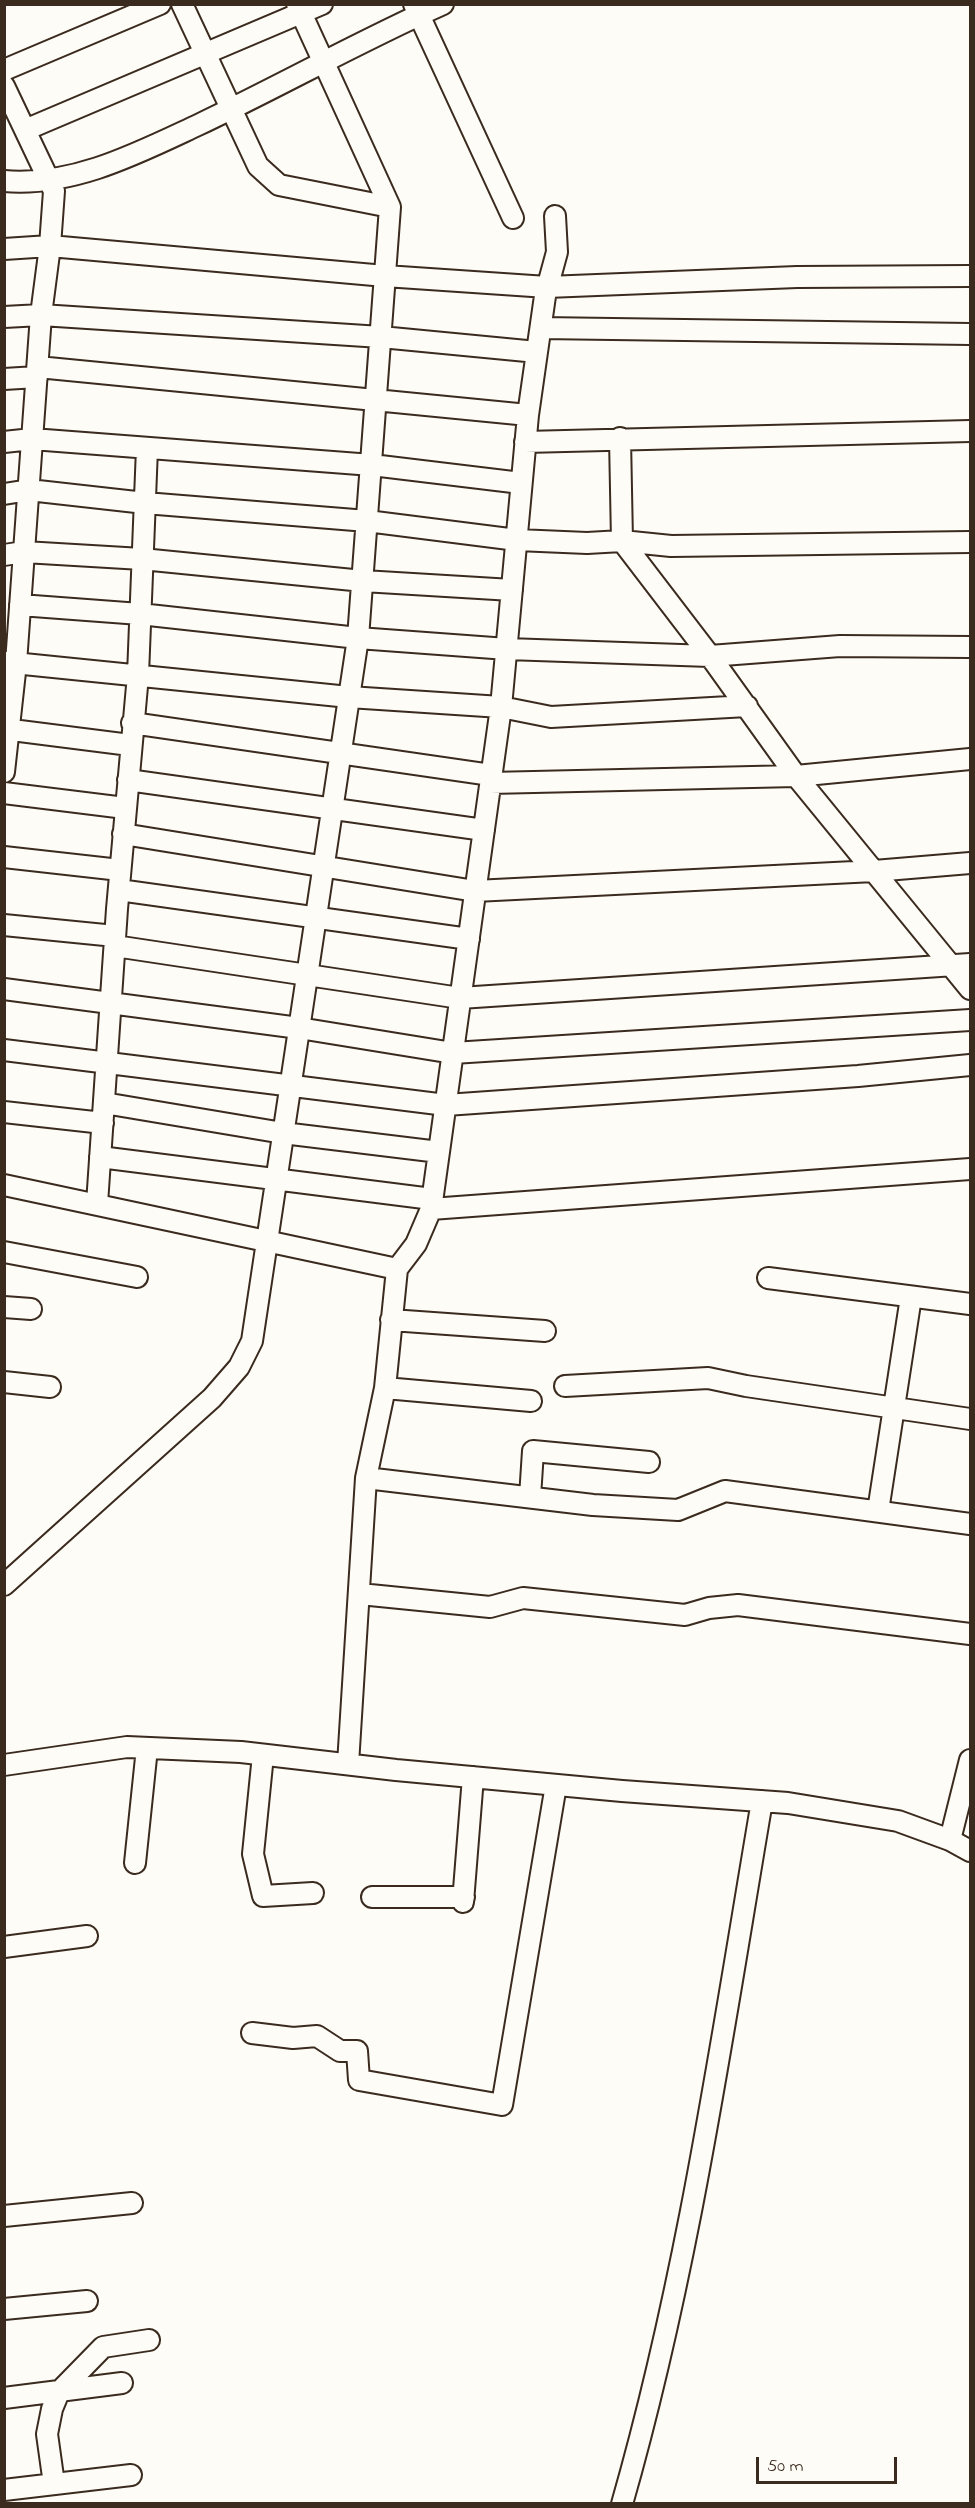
<!DOCTYPE html>
<style>
body{margin:0}
#map{position:relative;width:975px;height:2508px;overflow:hidden;background:#fdfcf7;font-family:"Indie Flower",sans-serif}
canvas{display:block}
.frame{position:absolute;inset:0;border:6px solid #3b2a1e;pointer-events:none}
.scale{position:absolute;left:756px;top:2457px;width:141px;height:27px;box-sizing:border-box;border:3px solid #3b2a1e;border-top:0;padding-left:8px;font-size:18px;line-height:21px;white-space:nowrap;color:#3b2a1e;-webkit-text-stroke:4px #fdfcf7;paint-order:stroke}
</style>
<div id="map">
<canvas width="975" height="2508"></canvas>
<div class="frame"></div>
<div class="scale">50 m</div>
</div>
<script>
const g = document.querySelector('canvas').getContext('2d');
g.lineJoin = 'round';
function strokePath(path, color, width, dash) {
  g.strokeStyle = color;
  g.lineWidth = width;
  g.lineCap = dash ? 'butt' : 'round';
  g.setLineDash(dash || []);
  g.stroke(path);
}
const minor = new Path2D(`
 M182 4 258 166 279 185 390 207
 M414 4 513 218
 M4 70 160 4
 M4 86 54 191 50 246 41 315 16 663 4 772
 M25 130 322 4
 M4 181C73 187 138 153 198 125 280 86 360 41 443 4
 M4 249 50 246 385 276 547 287 797 277 970 276
 M4 317 41 315 381 337 537 352
 M541 328 970 334
 M38 367 528 415
 M4 379 37 377
 M620 438 622 541 710 656 796 776 970 989
 M4 442 32 439 372 465 521 483
 M525 442 970 431
 M4 494 29 490 145 503 367 521 517 540 587 543 622 541 671 546 970 542
 M4 555 24 552 142 559 363 581 512 590
 M20 605 140 614 358 638 507 649 710 656 840 646 970 647
 M4 662 349 697 501 707 551 717 747 706
 M132 723 491 775
 M4 729 130 745
 M128 780 484 830
 M490 783 796 776 970 759
 M4 793 125 808
 M123 834 475 891 874 871 970 863
 M4 857 120 870
 M119 890 469 939
 M4 925 115 936
 M115 946 460 998 970 964
 M4 989 299 1028 453 1053 970 1020
 M4 1050 446 1105 858 1076 970 1065
 M104 1103 283 1133 439 1152
 M4 1112 103 1123
 M100 1157 432 1199
 M4 1185 397 1269
 M97 1204 117 909 138 675 147 448
 M431 1209 970 1169
 M4 1252 137 1277
 M768 1278 970 1304
 M4 1307 31 1309
 M391 1320 545 1331
 M4 1382 50 1387
 M565 1386 708 1378 746 1386 970 1419
 M385 1388 531 1401
 M366 1478 593 1505 678 1510 725 1491 970 1524
 M530 1497 533 1451 649 1462
 M878 1511 911 1297
 M4 1585 212 1398 239 1367 252 1341 358 638 390 207 297 4
 M360 1594 490 1607 523 1598 685 1615 709 1608 738 1605 970 1634
 M263 1755 253 1854 263 1896 313 1893
 M348 1764 366 1478 385 1388 397 1269 416 1244 431 1209 501 707 528 415 545 296 557 252 555 216
 M4 1765 127 1747 241 1752 396 1770 622 1791 788 1803 898 1821 950 1840 970 1851
 M950 1840 970 1760
 M135 1863 147 1748
 M372 1897H464
 M463 1902 473 1777
 M4 1947 87 1936
 M252 2033 293 2038 317 2036 340 2051H357L359 2080 502 2105 556 1785
 M4 2216 132 2203
 M4 2309 87 2301
 M4 2398 122 2383
 M54 2484 47 2434 52 2409 59 2392 103 2347 149 2340
 M4 2490 131 2475
 M622 2504C688 2274 722 2036 762 1801`);
strokePath(minor, '#3b2a1e', 24);
strokePath(minor, '#fdfcf7', 20);
</script>
